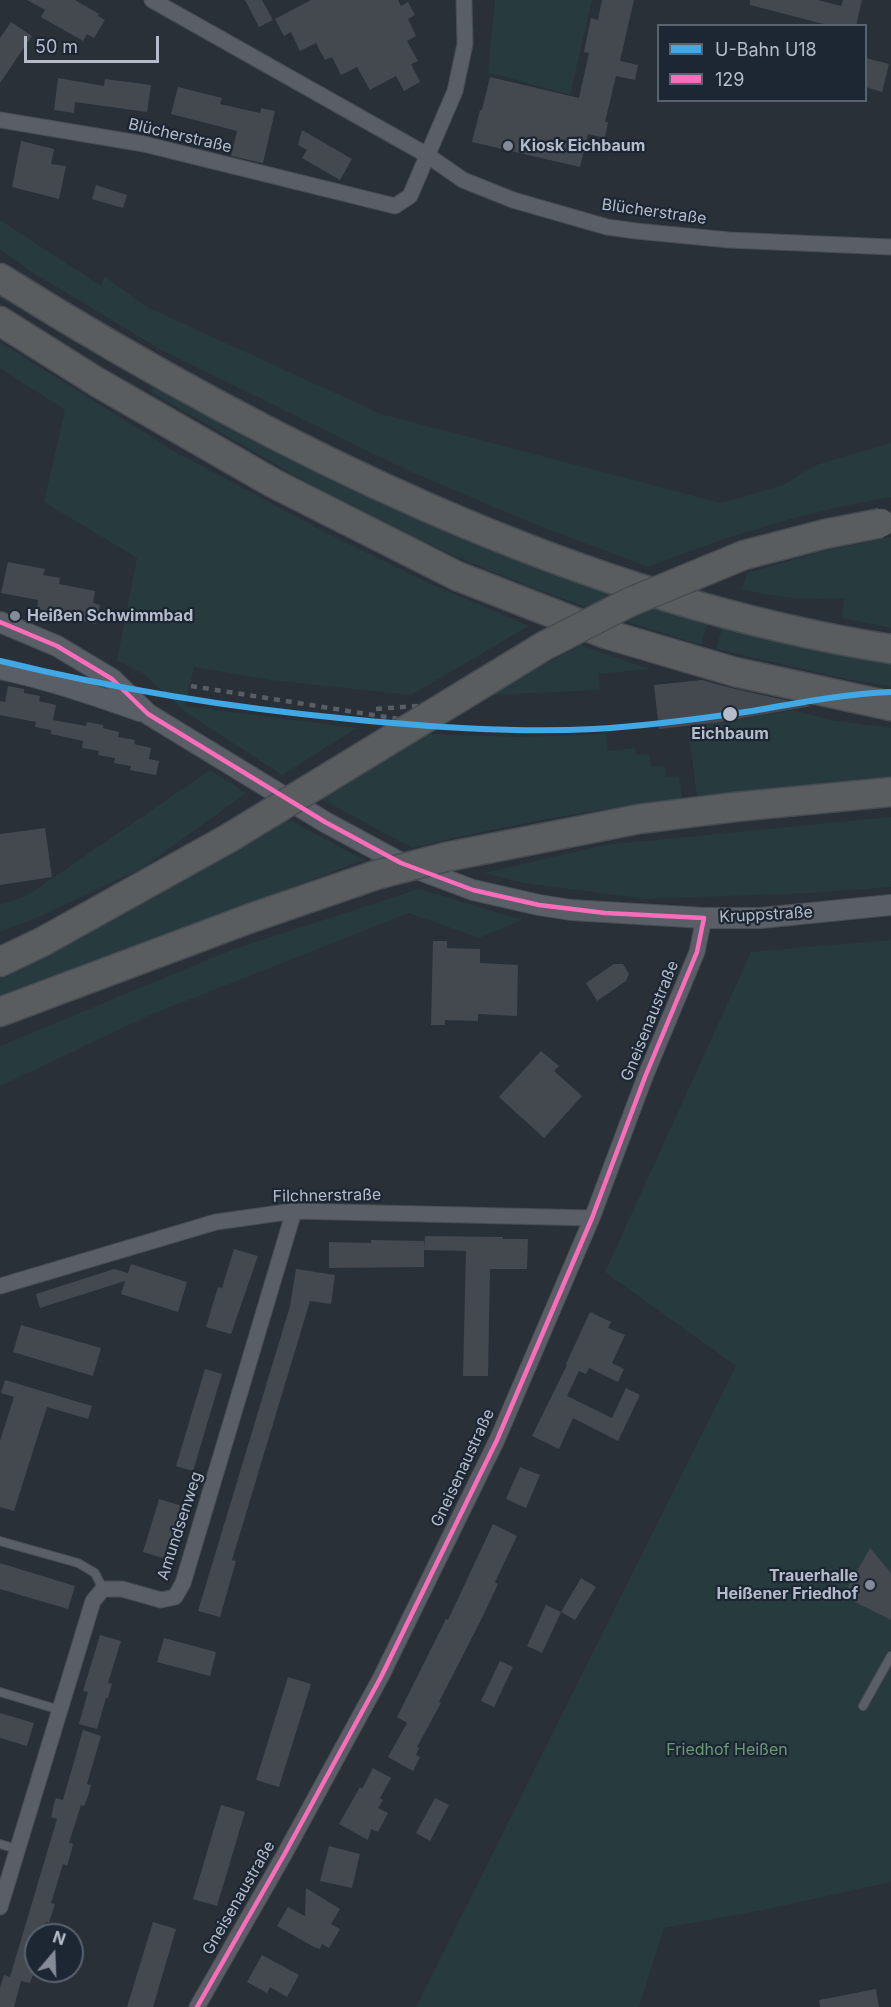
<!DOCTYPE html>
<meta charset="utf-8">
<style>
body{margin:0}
#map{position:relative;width:891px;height:2007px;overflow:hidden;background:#2a3038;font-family:Inter,sans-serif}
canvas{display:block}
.legend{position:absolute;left:657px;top:24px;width:210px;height:78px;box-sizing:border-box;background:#1d2633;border:2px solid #59626f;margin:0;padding:8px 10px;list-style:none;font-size:18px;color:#b4bcc9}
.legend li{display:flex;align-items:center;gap:12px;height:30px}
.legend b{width:30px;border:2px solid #59626f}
.north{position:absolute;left:24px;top:1923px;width:60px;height:60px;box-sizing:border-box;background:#1d2633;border:2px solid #59626f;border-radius:50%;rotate:19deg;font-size:16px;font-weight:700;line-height:24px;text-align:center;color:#b4bcc9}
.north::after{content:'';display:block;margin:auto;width:21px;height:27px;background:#848b96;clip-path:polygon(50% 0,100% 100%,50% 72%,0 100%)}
.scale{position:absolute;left:24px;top:36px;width:135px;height:27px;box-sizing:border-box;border:3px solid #b4bcc9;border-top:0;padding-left:8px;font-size:18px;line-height:21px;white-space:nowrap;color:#b4bcc9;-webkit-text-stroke:4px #1d2633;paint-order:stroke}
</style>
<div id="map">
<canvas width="891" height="2007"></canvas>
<ul class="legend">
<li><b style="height:8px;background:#40a8e4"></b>U-Bahn U18</li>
<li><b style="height:8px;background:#fb6dba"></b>129</li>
</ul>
<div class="north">N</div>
<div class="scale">50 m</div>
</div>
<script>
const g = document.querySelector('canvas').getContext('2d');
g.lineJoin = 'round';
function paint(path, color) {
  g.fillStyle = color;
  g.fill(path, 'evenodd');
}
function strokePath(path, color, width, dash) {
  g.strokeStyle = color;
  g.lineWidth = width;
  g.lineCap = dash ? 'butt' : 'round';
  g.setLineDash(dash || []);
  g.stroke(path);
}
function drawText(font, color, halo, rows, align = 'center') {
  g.font = font + ' Inter,sans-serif';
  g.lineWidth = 4.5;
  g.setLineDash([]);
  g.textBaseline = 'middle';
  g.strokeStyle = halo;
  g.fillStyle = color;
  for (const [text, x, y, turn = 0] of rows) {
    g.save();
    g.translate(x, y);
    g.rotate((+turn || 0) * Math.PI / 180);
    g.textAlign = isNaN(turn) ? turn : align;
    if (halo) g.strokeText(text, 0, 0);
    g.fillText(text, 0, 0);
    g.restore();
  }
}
paint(new Path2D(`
 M495 0H592L570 95 488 72Z
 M0 220 101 286 104 276 147 307 381 414 721 503 781 486 816 465 891 443V497C807 511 727 536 648 567L532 523 409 471 163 351 32 272 0 249Z
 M0 342 172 450 323 531 424 581 529 626 411 695 270 680 194 667 185 706 357 728 282 775 184 711 144 674 117 660 137 558 44 502 65 410 0 368Z
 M153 385 338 481 708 621 701 645C574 606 448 559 331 496 270 462 211 426 150 392Z
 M891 537V628L842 618 844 598C809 600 777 598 742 589L747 573 820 552Z
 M723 625 891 662V686L846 679 716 649Z
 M580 645 649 669 599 674 600 690 489 695Z
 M794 710 830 720 891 728V778L697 796 688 728Z
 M425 734 519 737 606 734 608 751 635 748 636 755 649 754 651 767 665 766 666 777 679 776 682 798C591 810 502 826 412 848L320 798Z
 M210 770 246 793 144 867 41 916 0 932V905L28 895Z
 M891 817V887L811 893 644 899 524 883 484 873 605 845Z
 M288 819 364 860 0 997V978Z
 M419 889 522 920 479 938 409 913 150 1015 0 1086V1046L234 949Z
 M891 940V1882L763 1910 664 1928 639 2007H416L736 1366 605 1272 751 952Z`), '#273a3e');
paint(new Path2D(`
 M27 0H75L99 14 98 16 105 20 94 38 87 34 83 41 41 17 45 10Z
 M245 0H262L273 20 259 27Z
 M311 0H398L401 6 408 2 415 15 408 19 416 36 407 41 418 61 411 64 420 82 404 91 396 76 370 90 357 67 341 75 332 57 325 60 316 43 300 51 291 32 284 36 275 19Z
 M602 0H634L620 61 638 65 635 80 616 76 605 122H608L605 138 588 134 580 167 472 142 480 110H482L490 77 579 98 589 53 584 52 591 18 598 20Z
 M750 0H818L841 6 843 0H862L856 26H831L750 5Z
 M11 22 32 36 0 83V38Z
 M866 58 889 64 882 92 866 87Z
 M58 78 104 86 105 79 151 85 147 112 75 102 74 113 54 110Z
 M178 87 222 98 220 104 260 113 261 108 275 111 263 163 231 156 237 131 171 114Z
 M302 130 352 159 340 180 302 158 307 150 298 145Z
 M21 141 54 149 51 164 66 166 59 199 12 187Z
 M96 185 127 195 123 208 92 199Z
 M8 562 45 569 43 575 60 578 59 584 95 591 93 603 100 605 96 624 52 615 53 612 37 609 38 600 1 593Z
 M702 680 731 688 812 706 715 723 659 729 654 685Z
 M8 686 24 689V693L40 696 39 701 56 705 53 720 86 726 87 722 103 725V728L119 732 118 737 135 740 134 744 151 748 149 759 159 761 156 775 130 770 131 766 114 763 115 758 98 755 99 751 82 748 83 741 51 734V730L35 727 36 722 0 715V701L5 702Z
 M45 828 52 877 0 885V834Z
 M433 941H447V948L480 949V963L518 965 517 1016 478 1014V1021L445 1020V1025H431Z
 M614 964H623L629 974 626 981 597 1001 586 983Z
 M541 1051 559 1066 554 1071 582 1096 544 1138 499 1097Z
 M425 1236 503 1237V1239H528L527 1269H490L488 1376H463L466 1251 424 1250Z
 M371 1240 424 1241V1267L329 1268V1242L371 1243Z
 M234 1249 258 1256 231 1334 206 1327 218 1287 222 1288Z
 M131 1264 187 1282 178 1312 121 1294 125 1281 40 1308 36 1294 114 1269 128 1273Z
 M296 1269 335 1275 331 1304 310 1301 232 1560 236 1561 220 1617 198 1611 290 1306Z
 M590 1312 611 1322 608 1328 625 1335 612 1363 624 1369 618 1382 589 1368 586 1374 579 1371 567 1396 612 1418 626 1388 640 1395 618 1441 573 1418 559 1449 532 1436 567 1365 566 1364Z
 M21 1325 101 1348 93 1376 13 1352Z
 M205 1369 222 1374 193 1471 176 1466Z
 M5 1380 92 1406 88 1419 47 1407 14 1511 0 1507V1441L14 1397 1 1393Z
 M520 1467 540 1475 526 1508 506 1499Z
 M159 1499 182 1506 166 1559 143 1552Z
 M493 1524 517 1536 495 1582 498 1584 482 1618 439 1702 441 1703 417 1747 419 1748 416 1755 420 1757 413 1771 388 1757 407 1723 397 1717 446 1619 448 1620Z
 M870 1548 891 1573V1620L843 1596Z
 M0 1563 75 1586 68 1609 0 1589Z
 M581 1578 596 1587 575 1620 561 1612Z
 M546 1605 561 1612 542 1653 527 1646Z
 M100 1635 121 1641 108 1683 112 1684 108 1698H106L97 1729 79 1724 88 1692 83 1691Z
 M164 1638 216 1652 210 1676 157 1662Z
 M500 1661 513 1667 494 1707 481 1701Z
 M288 1677 311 1684 279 1787 256 1780Z
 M0 1713 34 1723 27 1746 0 1738Z
 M83 1730 101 1736 87 1784 91 1785 88 1796 84 1806 81 1805 69 1843 73 1844 70 1856 67 1866 63 1864 51 1903 55 1904 49 1923 46 1922 42 1935H36V1966L30 1983 21 1981 14 2007H0V1988L4 1975 10 1977 57 1819 51 1817 54 1804 56 1798 63 1800Z
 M373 1768 391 1778 380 1798 383 1800 378 1808 388 1813 378 1832 371 1829 368 1840 339 1824 360 1787 362 1789Z
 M435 1798 449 1805 430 1841 416 1833Z
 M221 1805 245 1812 217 1906 193 1899Z
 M329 1846 360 1854 352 1888 320 1881Z
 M306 1888 340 1909 331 1924 340 1929 329 1948 322 1944 320 1949 314 1947 277 1926 288 1907 305 1916Z
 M153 1922 176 1929 153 2007H127Z
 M262 1955 299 1975 287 1997 270 1987 267 1993 247 1982Z
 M876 1989 879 2007H820L819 2000Z`), '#444950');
const service = new Path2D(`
 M0 1541 78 1563 95 1573 103 1589
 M0 1692 60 1710
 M863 1706 891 1656
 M0 1844 17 1849`);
const minor = new Path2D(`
 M152 0 427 155 463 180 513 200 607 227 636 231 729 240 891 247
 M0 120 144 144 395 206 410 196 455 91 465 44 464 0
 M0 1286 216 1222 294 1211 592 1218
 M0 1907 93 1601 103 1589H122L161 1600 175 1597 183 1583 294 1211
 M197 2007 284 1855 381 1677 497 1440 592 1218 645 1077 697 952 704 918`);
const tertiary = new Path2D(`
 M0 622 57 646 112 679 148 714 325 822 401 863 473 890 539 905 571 910 704 918H761L891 905
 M0 669C48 679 94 695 140 711`);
const motorway = new Path2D(`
 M0 278C267 445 578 600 891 649
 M0 321 97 382 273 483 457 576 606 634 735 672 891 706
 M446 857 639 819 735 807 891 792
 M0 962 42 942 229 838
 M0 1012 251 918 376 875`);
strokePath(service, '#484c53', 10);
strokePath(minor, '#484c53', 17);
strokePath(tertiary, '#484c53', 22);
strokePath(motorway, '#474c53', 31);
strokePath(service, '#5a5e66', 8);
strokePath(minor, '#5a5e66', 15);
strokePath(tertiary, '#5a5e66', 20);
strokePath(motorway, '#5a5d60', 28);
strokePath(new Path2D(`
 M191 686 449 727
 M376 709 457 703`), '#595d64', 4.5, [6, 6]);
const motorwayBridge = new Path2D(`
 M229 838 544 646 630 602 744 555 825 534 881 523
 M376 875 446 857`);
strokePath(motorwayBridge, '#474c53', 31, []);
strokePath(motorwayBridge, '#5a5d60', 28);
strokePath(new Path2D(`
 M0 622 57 646 112 679 148 714 325 822 401 863 473 890 539 905 605 913 704 918
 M197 2007 284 1855 381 1677 497 1440 592 1218 645 1077 697 952 704 918`), '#fb6dba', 4.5);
strokePath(new Path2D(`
 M0 661C115 689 231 708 349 719 430 727 512 733 594 729 647 726 699 719 752 711 798 703 844 694 891 692`), '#40a8e4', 6);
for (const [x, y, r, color] of [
 [508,146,6,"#848b96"],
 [15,616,6,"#848b96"],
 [730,714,8,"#b4bcc9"],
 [870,1585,6,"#848b96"]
]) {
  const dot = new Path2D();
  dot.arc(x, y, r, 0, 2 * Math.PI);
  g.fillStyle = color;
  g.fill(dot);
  strokePath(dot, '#1d2633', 2);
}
drawText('16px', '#b4bcc9', '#1d2633', [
 ["Blücherstraße",180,136,13],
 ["Blücherstraße",654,212,8],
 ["Kruppstraße",766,915,-3],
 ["Gneisenaustraße",650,1021,-68],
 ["Filchnerstraße",327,1196,-1],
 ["Gneisenaustraße",463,1468,-65],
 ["Amundsenweg",180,1526,-72],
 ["Gneisenaustraße",239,1898,-60]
]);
drawText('bold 16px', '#b4bcc9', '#1d2633', [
 ["Kiosk Eichbaum",520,146],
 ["Heißen Schwimmbad",27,616],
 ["Trauerhalle",858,1576,"right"],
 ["Heißener Friedhof",858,1594,"right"]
], 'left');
drawText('bold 16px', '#b4bcc9', '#1d2633', [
 ["Eichbaum",730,734]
]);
drawText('16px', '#6b9a76', '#1d2633', [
 ["Friedhof Heißen",727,1750]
]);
</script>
